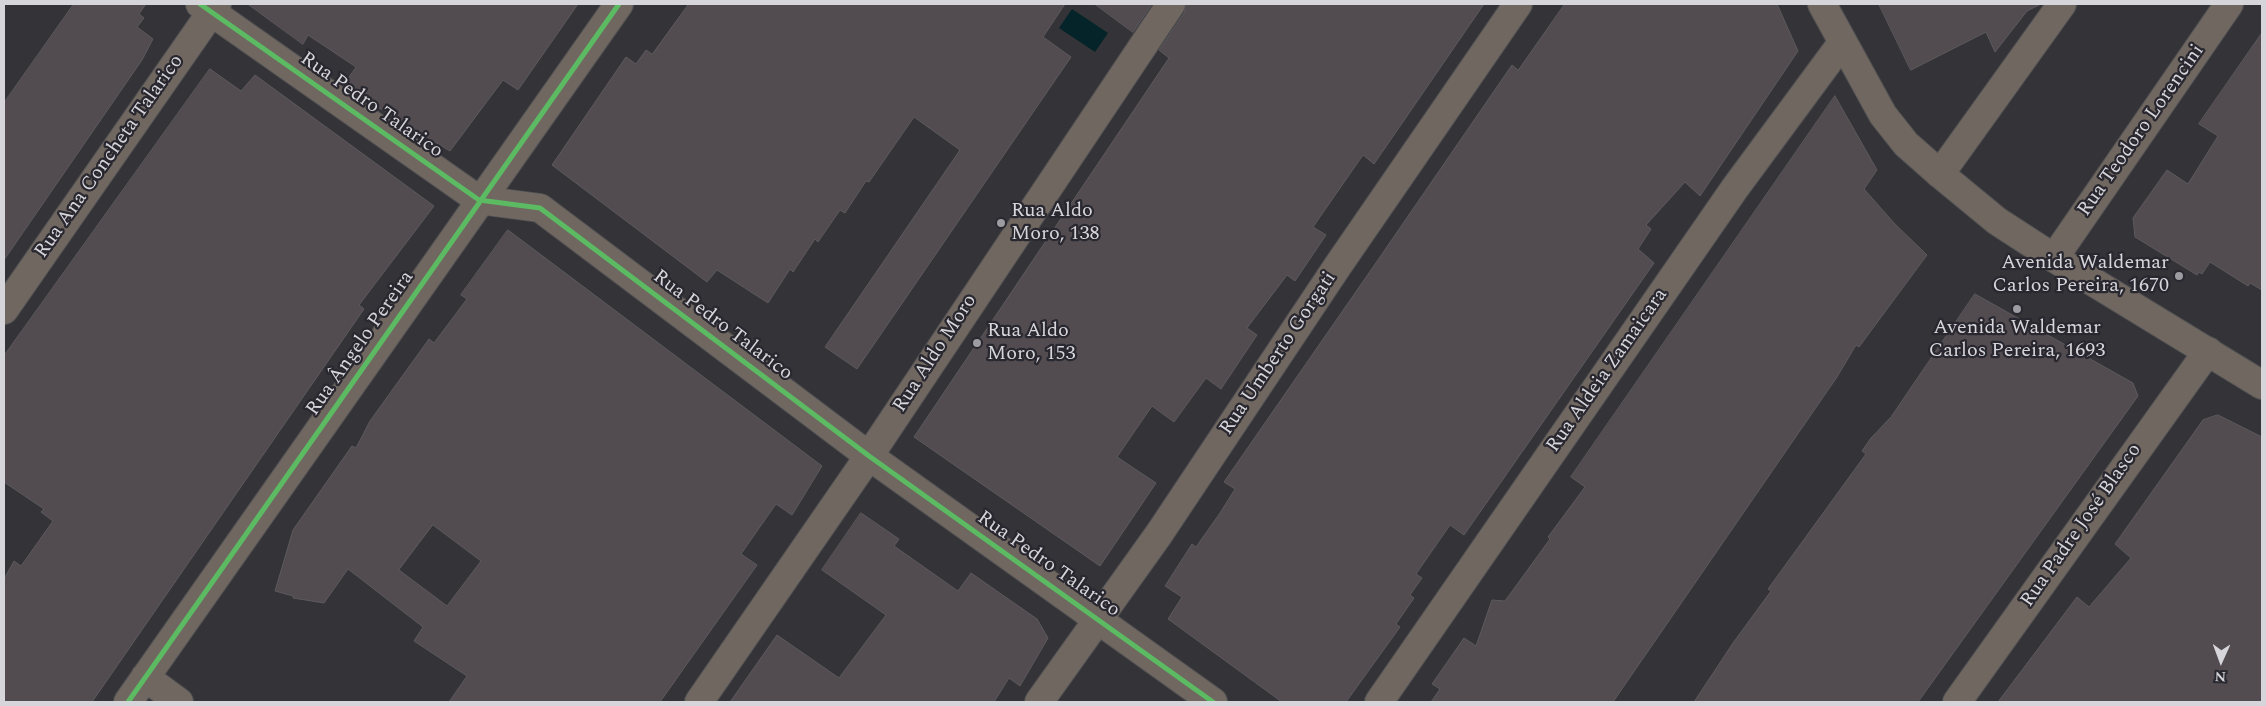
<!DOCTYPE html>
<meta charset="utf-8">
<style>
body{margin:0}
#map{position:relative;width:2266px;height:706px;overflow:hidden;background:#343337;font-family:Spectral,serif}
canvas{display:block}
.frame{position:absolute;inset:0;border:5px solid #d6d5da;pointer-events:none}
.north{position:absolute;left:2196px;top:636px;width:50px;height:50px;-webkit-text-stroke:4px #29272f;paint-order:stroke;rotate:182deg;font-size:14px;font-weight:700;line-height:20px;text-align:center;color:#d6d5da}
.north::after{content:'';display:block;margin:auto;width:18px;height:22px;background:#d6d5da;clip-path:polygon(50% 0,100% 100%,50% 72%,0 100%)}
</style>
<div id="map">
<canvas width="2266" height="706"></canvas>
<div class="frame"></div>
<div class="north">N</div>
</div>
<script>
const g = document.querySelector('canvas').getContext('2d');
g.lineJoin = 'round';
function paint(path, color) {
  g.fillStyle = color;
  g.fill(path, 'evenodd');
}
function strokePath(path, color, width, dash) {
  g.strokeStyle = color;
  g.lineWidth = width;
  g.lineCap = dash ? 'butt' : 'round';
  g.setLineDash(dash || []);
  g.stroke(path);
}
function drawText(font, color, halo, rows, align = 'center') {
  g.font = font + ' Spectral,serif';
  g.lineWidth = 4.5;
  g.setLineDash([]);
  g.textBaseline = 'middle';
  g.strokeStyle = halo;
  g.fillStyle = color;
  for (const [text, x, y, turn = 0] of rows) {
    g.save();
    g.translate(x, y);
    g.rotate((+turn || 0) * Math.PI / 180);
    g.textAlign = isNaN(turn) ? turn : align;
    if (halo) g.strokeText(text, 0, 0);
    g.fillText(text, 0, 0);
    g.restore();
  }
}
paint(new Path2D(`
 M1072 9 1108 33 1095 52 1059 28Z`), '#052429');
const building = new Path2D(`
 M74 4H146L139 14 144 18 137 27 153 39 142 60 4 260V103Z
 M248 4H578L518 90 503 80 450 151 343 86 356 67 308 35 303 44Z
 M689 4H1065L1043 37 1071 57 857 369 825 347 960 150 914 117 869 182 866 181 845 213 840 210 818 242 815 239 793 272 790 269 768 303 717 270 707 282 552 165 626 57 636 64 646 50 652 54Z
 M1095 4H1152L1133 32Z
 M1186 4H1484L1374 164 1363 155 1313 227 1326 235 1295 281 1287 275 1247 328 1257 335 1221 389 1206 378 1174 422 1152 406 1117 457 1156 483 1100 566 914 437 1169 58 1159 50 1184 13Z
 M1565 4H1777L1798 51 1700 196 1685 182 1646 225 1651 229 1638 249 1654 263 1464 535 1450 525 1416 574 1422 578 1410 595 1414 598 1396 624 1400 627 1346 702H1282L1168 619 1182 597 1165 586 1192 544 1196 547 1220 513 1235 489 1224 482 1371 270 1512 65 1518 70Z
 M1879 4H2041L2027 11 1995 52 1986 32 1911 70Z
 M2262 33V290L2250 283 2248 286 2210 262 2202 274 2199 272 2197 275 2135 237 2133 218 2167 170 2188 184 2218 136 2199 124Z
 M210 69 241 91 255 75 434 206 359 305 364 309 92 702H4V579L14 561 21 566 53 521 41 512 44 509 4 482V356Z
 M1835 96 1877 170 1864 189 1894 223 1927 255 1859 347 1856 345 1837 377 1613 702H1431L1440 689 1432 684 1464 638 1476 646 1492 600 1505 601 1550 539 1548 537 1585 487 1571 477Z
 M508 230 822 466 792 515 776 504 741 554 757 565 660 702H449L467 676 414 641 423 627 348 569 324 603 293 598V596L275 591 293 530 352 446 356 448 370 421 429 339 434 343 467 299 461 295ZM433 525 481 561 447 606 399 570Z
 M1975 294 2133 383 2138 396 1918 702H1694L1733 643 1771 591 1768 589 1866 454 1862 451 1871 438 1891 417Z
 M2218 415 2262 437V702H1998L2077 597 2089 607 2131 558 2115 544 2203 420Z
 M861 513 899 539 894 546 958 591 971 573 1037 619 1048 638 1020 686 1009 678 994 702H730L777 635 839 678 886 615 822 570Z`);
paint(building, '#524c50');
strokePath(building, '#5c5a5d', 1);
const minor = new Path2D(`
 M200 4 479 200 540 208 869 456 1213 702
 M1940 174 2062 4
 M2054 258 2229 4
 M4 310 217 4
 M145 677 179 702
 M128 702 619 4
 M699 702 869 456 1171 4
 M1039 702 1159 534 1337 267 1518 4
 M1379 702 1735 188 1842 43
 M1957 702 2208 351`);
const tertiary = new Path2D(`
 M1822 4 1883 115 1906 144 1940 174 1997 221 2054 258 2262 385`);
strokePath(minor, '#515154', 30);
strokePath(tertiary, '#515154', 30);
strokePath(minor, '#6f6760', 28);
strokePath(tertiary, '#6f6760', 28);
strokePath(new Path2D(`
 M200 4 479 200 540 208 869 456 1213 702
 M128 702 619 4`), '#5cba63', 5);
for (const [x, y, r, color] of [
 [1001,223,5,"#9d9ca1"],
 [2179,276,5,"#9d9ca1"],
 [2017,309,5,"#9d9ca1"],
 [977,343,5,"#9d9ca1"]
]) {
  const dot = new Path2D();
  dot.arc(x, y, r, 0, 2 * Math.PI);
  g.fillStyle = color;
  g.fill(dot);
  strokePath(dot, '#29272f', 2);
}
drawText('20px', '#d6d5da', '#29272f', [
 ["Rua Pedro Talarico",371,106,35],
 ["Rua Teodoro Lorencini",2142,131,-55],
 ["Rua Ana Concheta Talarico",110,157,-55],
 ["Rua Pedro Talarico",722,326,37],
 ["Rua Ângelo Pereira",361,344,-55],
 ["Rua Aldo Moro",936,354,-57],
 ["Rua Umberto Gorgati",1279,354,-56],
 ["Rua Aldeia Zamaicara",1608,371,-55],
 ["Rua Padre José Blasco",2082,526,-55],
 ["Rua Pedro Talarico",1048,565,35]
]);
drawText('20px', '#d6d5da', '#29272f', [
 ["Rua Aldo",1011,212],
 ["Moro, 138",1011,235],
 ["Avenida Waldemar",2169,264,"right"],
 ["Carlos Pereira, 1670",2169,287,"right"],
 ["Avenida Waldemar",2017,329,"center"],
 ["Carlos Pereira, 1693",2017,352,"center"],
 ["Rua Aldo",987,332],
 ["Moro, 153",987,355]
], 'left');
</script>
